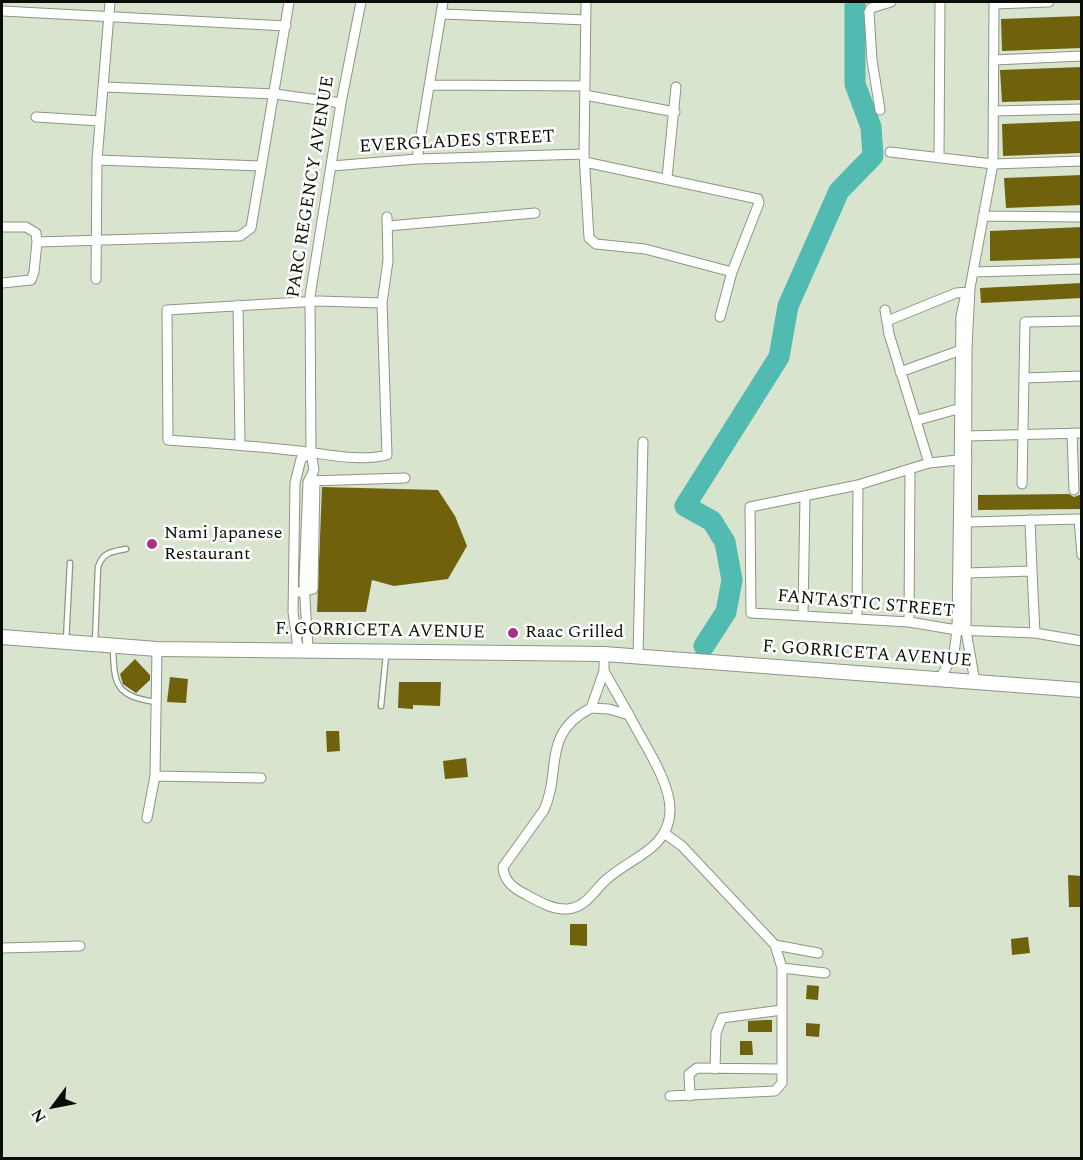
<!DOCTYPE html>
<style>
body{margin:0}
#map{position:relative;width:1083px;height:1160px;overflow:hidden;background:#d9e4ce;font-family:Spectral,serif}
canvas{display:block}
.frame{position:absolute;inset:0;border:3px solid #0a0d07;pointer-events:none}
.north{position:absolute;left:24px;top:1076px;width:60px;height:60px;-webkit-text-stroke:4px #fff;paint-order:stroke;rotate:238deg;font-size:16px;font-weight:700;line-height:24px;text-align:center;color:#0a0d07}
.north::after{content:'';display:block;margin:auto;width:21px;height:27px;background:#0a0d07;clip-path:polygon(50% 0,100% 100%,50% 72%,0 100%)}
</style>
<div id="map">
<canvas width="1083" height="1160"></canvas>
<div class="frame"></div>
<div class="north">N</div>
</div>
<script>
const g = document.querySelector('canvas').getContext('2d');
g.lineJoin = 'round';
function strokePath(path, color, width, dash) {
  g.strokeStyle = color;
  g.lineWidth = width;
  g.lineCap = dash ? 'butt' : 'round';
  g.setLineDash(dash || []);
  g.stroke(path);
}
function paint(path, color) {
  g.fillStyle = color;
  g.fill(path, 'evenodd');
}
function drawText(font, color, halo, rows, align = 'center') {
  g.font = font + ' Spectral,serif';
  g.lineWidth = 5;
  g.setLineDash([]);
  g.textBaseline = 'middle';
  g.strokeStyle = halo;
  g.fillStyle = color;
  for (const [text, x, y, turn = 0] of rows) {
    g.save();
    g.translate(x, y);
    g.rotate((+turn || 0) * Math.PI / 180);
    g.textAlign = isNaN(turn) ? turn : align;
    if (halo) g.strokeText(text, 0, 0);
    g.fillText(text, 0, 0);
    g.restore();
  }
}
strokePath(new Path2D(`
 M704 646 726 612 732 580 725 542 712 521 685 506 779 357 788 306 839 191 873 156 871 127 855 84V2`), '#51bab1', 21);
paint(new Path2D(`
 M1082 16V48L1002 51 1001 19Z
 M1082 67V100L1002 102 1000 70Z
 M1082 121V153L1003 156 1002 124Z
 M1082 175V205L1006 208 1004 178Z
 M1082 227V258L990 261V231Z
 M1082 283V298L981 303 980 288Z
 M322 487 438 490 455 516 467 546 448 579 394 586 372 580 366 612H317Z
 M1069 494 1074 497 1082 494V509L978 510V495Z
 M135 659 150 675V680L136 693 123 684 120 674Z
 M170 677 188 679 186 703 167 702Z
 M399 682H441L440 706 413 705V709L398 708Z
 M326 731H339L340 751 327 752Z
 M466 758 468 777 445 779 443 761Z
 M1068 875 1082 876V907H1069Z
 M570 924H587V946L570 945Z
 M1028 937 1030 953 1012 955 1011 939Z
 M807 985 819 986 818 1000 806 999Z
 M765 1020H772V1032H748V1021Z
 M806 1023 820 1024 819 1037 806 1036Z
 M740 1041H752L753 1055H740Z`), '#70620d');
const lane = new Path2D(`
 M66 641 70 563
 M95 643 98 567C103 552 111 552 126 549
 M113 646C114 685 115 696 156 702
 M381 706 386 655`);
const street = new Path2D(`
 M586 2 584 154 589 238 596 244 645 249 732 272
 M994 4 1049 2
 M2 11 286 26
 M443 14 586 20
 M994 60 1082 56
 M431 85 585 86
 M105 87 275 94 341 103
 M585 95 675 112
 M880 110 872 60 869 12 871 8 891 2
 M993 111 1082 109
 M36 117 100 121
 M890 152 993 164 1082 161
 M939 158 940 2
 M417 159 443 2
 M97 160 261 166
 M585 162 758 199 759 203 732 272 720 317
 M332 166 417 159 584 154
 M667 178 676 87
 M983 216 1082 217
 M388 226 535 213
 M2 227H26L36 233 37 242 240 236 251 228 289 2
 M973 272 1082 269
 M96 279 97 160 110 2
 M2 283 31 280 34 272 37 242
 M382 303 319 301 167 310 168 440C212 443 255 446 299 451 327 454 359 462 387 455L382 303 388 261 387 217
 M238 305 240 444
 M885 310 889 334 929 463
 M887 321 956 293 970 292
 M900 372 961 350
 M1024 378 1082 376
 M918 420 965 407
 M1072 433 1074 490
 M968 436 1082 433
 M967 459 929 463 858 485 750 507 751 613 909 622 957 630 1035 633 1082 641
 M309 481 405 478
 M1022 484 1025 322 1082 321
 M1030 520 1032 571
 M968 522 1079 519 1082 555
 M967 573 1032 571 1035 633
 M299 592 313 589 315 480
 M803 615 805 496
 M857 619 858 485
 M909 622 910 470
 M298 648 293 612 295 483 301 459 311 452
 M308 648 304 583 308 482 314 470 311 452 310 296 341 103 361 2
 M638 656 643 442
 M604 671 629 715
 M940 679 954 653 957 630 961 316 965 298
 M975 682 966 631 967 349 970 288 993 164 994 2
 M591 708 609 709 629 715C642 741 671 782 670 811 669 849 630 858 607 879 594 890 587 907 568 909 552 910 538 901 525 894 513 888 504 881 503 867L544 810C562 770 541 734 591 708L604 671V654
 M155 776 261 778
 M147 818 155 776 157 649
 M664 833 682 846 775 945 782 968V1083L775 1091 670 1096
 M775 945 818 953
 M2 948 80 946
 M782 968 825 973
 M715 1069 716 1033 722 1018 782 1010
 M690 1096 689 1074 697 1068 780 1069`);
const secondary = new Path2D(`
 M2 637 157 649 604 654 1082 690`);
strokePath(lane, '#8c9682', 7);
strokePath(street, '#8c9682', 11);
strokePath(secondary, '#8c9682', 16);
strokePath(new Path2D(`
 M1082 1092V1108`), '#8c9484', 2, [3, 3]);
strokePath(lane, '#fff', 4.5);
strokePath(street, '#fff', 9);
strokePath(secondary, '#fff', 14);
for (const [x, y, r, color] of [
 [152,544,6,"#a93187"],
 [513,633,6,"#a93187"]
]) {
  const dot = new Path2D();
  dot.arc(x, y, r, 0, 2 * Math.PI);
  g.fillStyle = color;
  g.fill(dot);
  strokePath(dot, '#fff', 2);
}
drawText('18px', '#0a0d07', '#fff', [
 ["EVERGLADES STREET",457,143,-3],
 ["PARC REGENCY AVENUE",312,187,-81],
 ["FANTASTIC STREET",866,605,5],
 ["F. GORRICETA AVENUE",380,632,1],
 ["F. GORRICETA AVENUE",867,655,4]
]);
drawText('18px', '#0a0d07', '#fff', [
 ["Nami Japanese",164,534],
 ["Restaurant",164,555],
 ["Raac Grilled",525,633]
], 'left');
</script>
